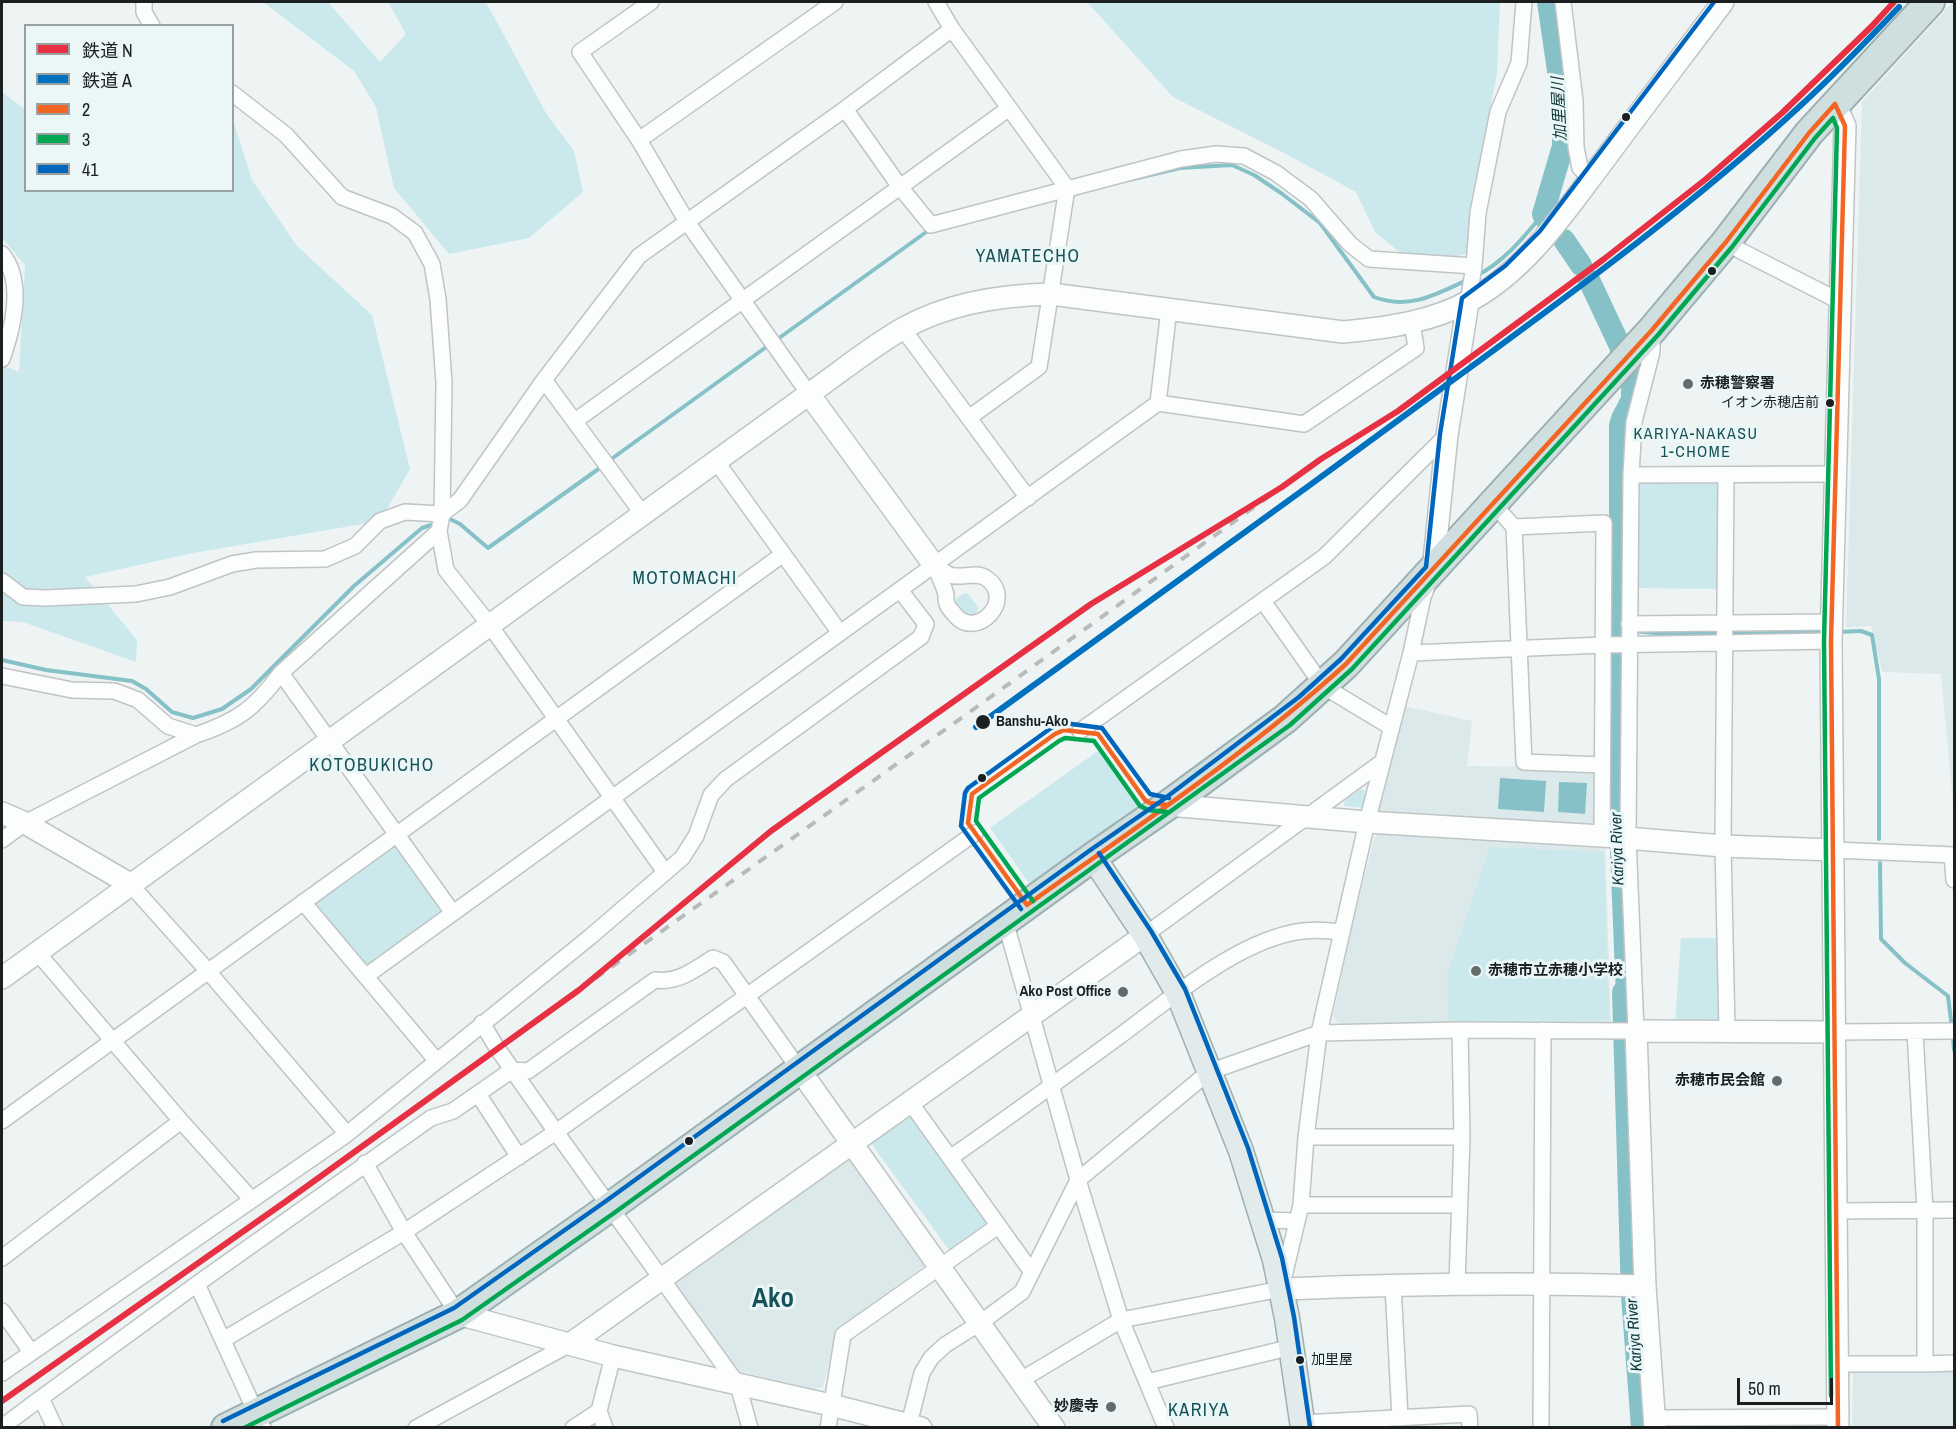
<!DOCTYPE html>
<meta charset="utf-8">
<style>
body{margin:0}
#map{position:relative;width:1956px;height:1429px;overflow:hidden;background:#eef4f4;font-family:"Archivo Narrow","Noto Sans JP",sans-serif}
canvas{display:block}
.frame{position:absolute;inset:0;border:3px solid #1b1f1f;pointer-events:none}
.legend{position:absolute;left:24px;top:24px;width:210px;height:168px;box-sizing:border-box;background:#ebf6f7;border:2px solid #98a0a1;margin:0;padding:8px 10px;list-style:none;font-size:18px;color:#1b1f1f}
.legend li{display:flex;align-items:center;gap:12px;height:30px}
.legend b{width:30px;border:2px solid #98a0a1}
.scale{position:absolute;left:1737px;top:1378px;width:96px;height:27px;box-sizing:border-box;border:3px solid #1b1f1f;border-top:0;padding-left:8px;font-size:18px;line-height:21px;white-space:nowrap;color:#1b1f1f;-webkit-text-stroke:4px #ebf6f7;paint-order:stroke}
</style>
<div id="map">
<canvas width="1956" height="1429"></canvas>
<div class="frame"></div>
<ul class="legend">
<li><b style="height:8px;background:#e73042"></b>鉄道 N</li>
<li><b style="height:8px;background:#0071be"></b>鉄道 A</li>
<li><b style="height:8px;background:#f26522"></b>2</li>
<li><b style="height:8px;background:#00a651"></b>3</li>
<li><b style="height:8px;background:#0065bd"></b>41</li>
</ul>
<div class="scale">50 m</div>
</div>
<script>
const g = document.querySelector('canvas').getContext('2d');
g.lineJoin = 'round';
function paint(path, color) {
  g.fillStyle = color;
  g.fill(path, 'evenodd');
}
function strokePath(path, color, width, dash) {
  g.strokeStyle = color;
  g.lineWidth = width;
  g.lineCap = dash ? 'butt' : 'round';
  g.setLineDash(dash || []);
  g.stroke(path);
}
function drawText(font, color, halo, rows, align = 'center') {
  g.font = font + ' "Archivo Narrow","Noto Sans JP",sans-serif';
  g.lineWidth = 6;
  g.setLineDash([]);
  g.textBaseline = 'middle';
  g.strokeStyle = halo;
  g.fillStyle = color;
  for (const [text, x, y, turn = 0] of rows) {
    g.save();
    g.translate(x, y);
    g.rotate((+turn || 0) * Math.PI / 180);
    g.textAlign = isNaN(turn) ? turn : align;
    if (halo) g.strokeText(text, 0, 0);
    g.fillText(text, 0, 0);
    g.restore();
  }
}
paint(new Path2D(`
 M1953 2H1954V814L1941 674 1882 672 1871 626 1846 627 1862 102Z
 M1404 706 1472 721 1467 766 1593 768 1597 774 1598 825 1380 812 1377 808Z
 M1377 834 1605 848 1611 1022 1338 1024 1333 1016 1352 927 1374 838Z
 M846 1157 853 1159 928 1259 924 1266 837 1331 823 1387 815 1389 734 1370 676 1288 677 1279Z
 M1954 1368V1427L1852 1428 1853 1369Z`), '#dbe9ea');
paint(new Path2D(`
 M263 2H328L380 62 406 34 388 2H486L546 113 574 151 583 192 529 238 449 254 394 188 376 107 354 71Z
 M1087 2H1500L1497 73 1477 179 1469 253 1443 260H1409L1375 232 1356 192 1286 154 1173 97Z
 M2 92 25 109 26 190H232L233 120 252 180 297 246 372 315 410 469 380 521 193 553 85 577 137 640 136 662 23 622 2 621V365L19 372 25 265 2 238Z
 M1717 479 1721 485 1720 589 1635 588 1636 484 1640 480Z
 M965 593 968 594 979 608 975 615 967 617 956 607V598Z
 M1098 751 1140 810 1031 886 990 828Z
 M1361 789 1366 791 1363 808 1344 806 1345 800Z
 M390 844 397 846 443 907 442 914 367 966 363 963 314 907V900Z
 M1490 847 1604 852 1609 1020 1449 1021 1447 975Z
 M1681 938H1719L1722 1023 1675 1024Z
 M909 1113 913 1114 991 1222 952 1254 870 1142Z`), '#cbe9ec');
paint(new Path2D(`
 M1637 369 1639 371 1629 408 1625 432 1622 635 1618 638H1609V424L1612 414 1621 397V387Z
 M1607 651H1623L1622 823 1620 826 1606 825Z
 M1500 778 1546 781 1544 812 1498 809Z
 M1559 782 1587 783 1585 814 1558 812Z
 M1610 850 1621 851 1629 1019 1626 1022H1617Z`), '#86c1c8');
strokePath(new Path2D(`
 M1129 180 1180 168 1232 165 1254 175 1281 193 1320 223 1374 297C1409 310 1435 295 1467 280
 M1476 276C1504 262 1523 238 1543 214
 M775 341 929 230
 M610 460 769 345
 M444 521 450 519 460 524 488 548 604 465
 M1634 631 1664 634H1720
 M1838 632 1861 631 1872 635 1879 679V839
 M1727 634 1825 632
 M2 660 46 670 132 681 146 689 172 712 193 718 222 709 251 689 354 586 422 528 437 523
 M1880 863 1881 939 1905 963 1948 996 1952 1029
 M1953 1036 1954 1050`), '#86c1c8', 4);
strokePath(new Path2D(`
 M1545 218 1543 214 1563 146V105L1548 2
 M1564 240 1581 265
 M1589 280 1620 346 1627 373
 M1623 992 1632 1296 1642 1428`), '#86c1c8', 22);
const street = new Path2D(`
 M144 2V12L152 26
 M651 2 580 52 639 140 687 222 809 394
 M936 2 952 29 1067 188 1039 367 970 417
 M1563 2 1575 101 1576 147 1580 168 1590 178
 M232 93 286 135 342 197 392 216 415 233 432 264 438 299 444 383 442 514 439 531 446 570 489 624 665 872
 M845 109 900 187 1008 109
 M639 140 835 2
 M1726 242 1741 251 1841 302
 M2 254C25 282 13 328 2 359
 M1468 302 1474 266 1478 213 1498 112 1519 63 1524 2
 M903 329 1028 498
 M544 380 642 513
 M1158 403 1169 309
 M575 421 900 187 931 225 1181 159 1216 154 1244 156 1276 173 1311 199 1350 244 1369 259 1474 266
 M716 461 840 633
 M1631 475 1835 474
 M1726 475 1723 846 1727 1030
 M1493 504 1514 527 1524 762 1602 765
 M1514 527 1604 523 1602 836
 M934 565C939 568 945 573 950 575 961 579 976 571 986 578 1017 599 976 641 955 615 953 612 948 608 947 604 945 600 947 595 945 591 942 582 938 573 934 565Z
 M2 581 23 597 45 598 136 594 170 587 232 564 256 560 325 559 355 546 380 521 405 512 442 514 460 500 544 380 639 256 845 109 952 29
 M1263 601 1323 686 1391 727
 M1629 624 1831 622
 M1411 653 1603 645 1831 641
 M281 673 453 913
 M2 676 72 690 114 691 125 695 138 700 168 726 196 735
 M1080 731 1324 557 1447 435
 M2 840 25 823 196 735C238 721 255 708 281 673L439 531
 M1834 850 1954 855
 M1952 855 1954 880
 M130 884 207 970 347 1134
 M303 902 436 1060
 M1005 921 1078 1180 1121 1320 1166 1428
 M1145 935 1382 762
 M37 952 181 1121 252 1200
 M366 976 1158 403 1304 424 1416 348 1412 322
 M482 1023 497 1048 556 1132 738 1385 750 1428
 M1835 1032 1954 1031
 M478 1094 519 1157
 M910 1102 1031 1271
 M2 1121 782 555
 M1306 1137H1462
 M950 1158C1006 1119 1061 1079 1117 1038 1166 1002 1231 946 1291 933 1307 929 1326 930 1341 932
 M365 1163 404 1232 458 1314
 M1301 1205H1458
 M1836 1211 1954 1210
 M1264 1220 1297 1221
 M2 1258 181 1121
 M197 1284 263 1428
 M1457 1284 1462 1137 1460 1030
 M1393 1285 1400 1418
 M2 1311 31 1352
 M223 1340 404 1232 556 1132 975 833
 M1838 1364H1925V1211L1915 1032
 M1925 1364 1954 1363
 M2 1373 347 1134 590 937 682 858 696 836 711 795 726 779 921 637 926 624 900 590
 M1021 1380 1121 1320 1281 1289 1301 1205 1306 1137 1319 1033 1367 822 1411 653 1423 597 1428 584
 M1147 1382 1292 1347
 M599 1411 605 1428
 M1655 1418 1838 1417
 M1303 1423 1469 1414 1470 1428
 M2 1427 41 1398
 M55 1428 41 1398 197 1284 431 1118 453 1111 512 1070 528 1071 655 980C677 983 695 970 713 958L723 962 799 1069
 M416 1428 570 1344
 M573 1428 599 1411 613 1356
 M828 1428 843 1335 998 1226
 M908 1428 922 1373 931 1358 945 1345 980 1323 1022 1292 1078 1180 1209 1072 1319 1033 1460 1030 1636 1031 1628 838 1631 475 1634 422 1652 352V332
 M1541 1428 1543 1030`);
const secondary = new Path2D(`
 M1835 104 1845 126 1831 641 1838 1428
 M809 394 934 565
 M1433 570 1447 435 1468 302
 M1168 805 1367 822 1602 836 1723 846 1834 850
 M2 813 25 823 130 884
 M2 978 809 394C839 373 872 346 904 328 949 303 1000 295 1051 294L1343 332C1386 328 1433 322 1471 300 1529 268 1566 210 1605 159 1644 106 1684 54 1723 2
 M799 1069 1054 1428
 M1281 1289C1403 1284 1524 1282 1645 1286
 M458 1314 613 1356 831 1405 921 1428
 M570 1344 1145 935
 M1655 1428 1645 1286 1636 1031 1835 1032`);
const primary = new Path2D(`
 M1093 857 1145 935 1178 993 1241 1151 1275 1260 1287 1318 1303 1428`);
const highway = new Path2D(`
 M226 1428 458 1314 610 1207 1093 857 1168 805 1285 719 1346 664 1652 330 1726 242 1809 133 1930 2`);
strokePath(street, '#c0c4c4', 18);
strokePath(secondary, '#c0c4c4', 24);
strokePath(primary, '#9dafb0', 27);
strokePath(highway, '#9dafb0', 32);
strokePath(street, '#fcfdfd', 15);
strokePath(secondary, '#fcfdfd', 21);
strokePath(primary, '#e1ebec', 24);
strokePath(highway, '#cfdfe0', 28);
strokePath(new Path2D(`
 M579 990 967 714 1282 487`), '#b9baba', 4, [10, 10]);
strokePath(new Path2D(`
 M1835 104 1845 126 1831 641 1838 1428
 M1027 905C1136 827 1247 754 1346 664L1652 330 1726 242 1809 133 1835 104
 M1027 905 968 823 972 794 1055 734 1064 730 1098 734 1145 800 1150 803 1168 805`), '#f26522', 4.5);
strokePath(new Path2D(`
 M1033 901 976 821 979 798 1059 741 1065 738 1094 741 1140 806 1148 810 1167 812
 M244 1428 462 1320 614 1213 1290 725 1352 669 1658 335 1732 247 1815 138 1833 118 1837 128 1824 641 1831 1396`), '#00a651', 4.5);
strokePath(new Path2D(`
 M1099 853 1151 931 1185 989 1248 1148 1282 1258 1294 1317 1310 1427
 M1021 909 961 826 965 793 968 788 1051 728 1064 723 1102 728 1150 794 1169 798
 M223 1421 454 1308 606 1201 1089 851 1164 799 1299 697 1341 659 1426 567 1440 434 1462 298 1505 266 1540 231 1714 2`), '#0065bd', 4.5);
strokePath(new Path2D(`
 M2 1401 285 1202 579 990 771 831 1091 604 1282 487 1321 459 1398 411 1604 259 1706 179 1782 113 1871 27 1894 2`), '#e73042', 6);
strokePath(new Path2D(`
 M976 727C1129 617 1282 506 1434 394 1558 303 1685 212 1799 107 1834 75 1867 41 1899 7`), '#0071be', 6);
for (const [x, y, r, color] of [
 [1626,117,5,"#1b1f1f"],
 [1712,271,5,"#1b1f1f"],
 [1688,384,6,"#656a6a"],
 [1830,403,5,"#1b1f1f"],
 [983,722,8,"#1b1f1f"],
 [982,778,5,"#1b1f1f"],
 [1476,971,6,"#656a6a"],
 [1123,992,6,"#656a6a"],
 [1777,1081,6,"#656a6a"],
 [689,1141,5,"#1b1f1f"],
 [1300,1360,5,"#1b1f1f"],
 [1111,1407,6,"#656a6a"]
]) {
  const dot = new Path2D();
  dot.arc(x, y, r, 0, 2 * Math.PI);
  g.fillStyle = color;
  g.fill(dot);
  strokePath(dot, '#ebf6f7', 2);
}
drawText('14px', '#1b1f1f', '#ebf6f7', [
 ["イオン赤穂店前",1819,403],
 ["加里屋",1311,1360,"left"]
], 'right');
drawText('bold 15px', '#1b1f1f', '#ebf6f7', [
 ["赤穂警察署",1700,384,"left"],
 ["赤穂市立赤穂小学校",1488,971,"left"],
 ["Ako Post Office",1111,992],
 ["赤穂市民会館",1765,1081],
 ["妙慶寺",1099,1407]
], 'right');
drawText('bold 15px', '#1b1f1f', '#ebf6f7', [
 ["Banshu-Ako",996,722]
], 'left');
drawText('italic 16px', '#11393d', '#ebf6f7', [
 ["加里屋川",1560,109,-93],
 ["Kariya River",1618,849,-92],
 ["Kariya River",1635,1335,-94]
]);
g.letterSpacing = '1.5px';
drawText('16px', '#175259', '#ebf6f7', [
 ["KARIYA-NAKASU",1696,435],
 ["1-CHOME",1696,453]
]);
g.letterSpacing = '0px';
g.letterSpacing = '1.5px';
drawText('18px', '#175259', '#ebf6f7', [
 ["YAMATECHO",1028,257],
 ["MOTOMACHI",685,579],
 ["KOTOBUKICHO",372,766],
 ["KARIYA",1199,1411]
]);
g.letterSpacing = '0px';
drawText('bold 27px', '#175259', '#ebf6f7', [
 ["Ako",773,1300]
]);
</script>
